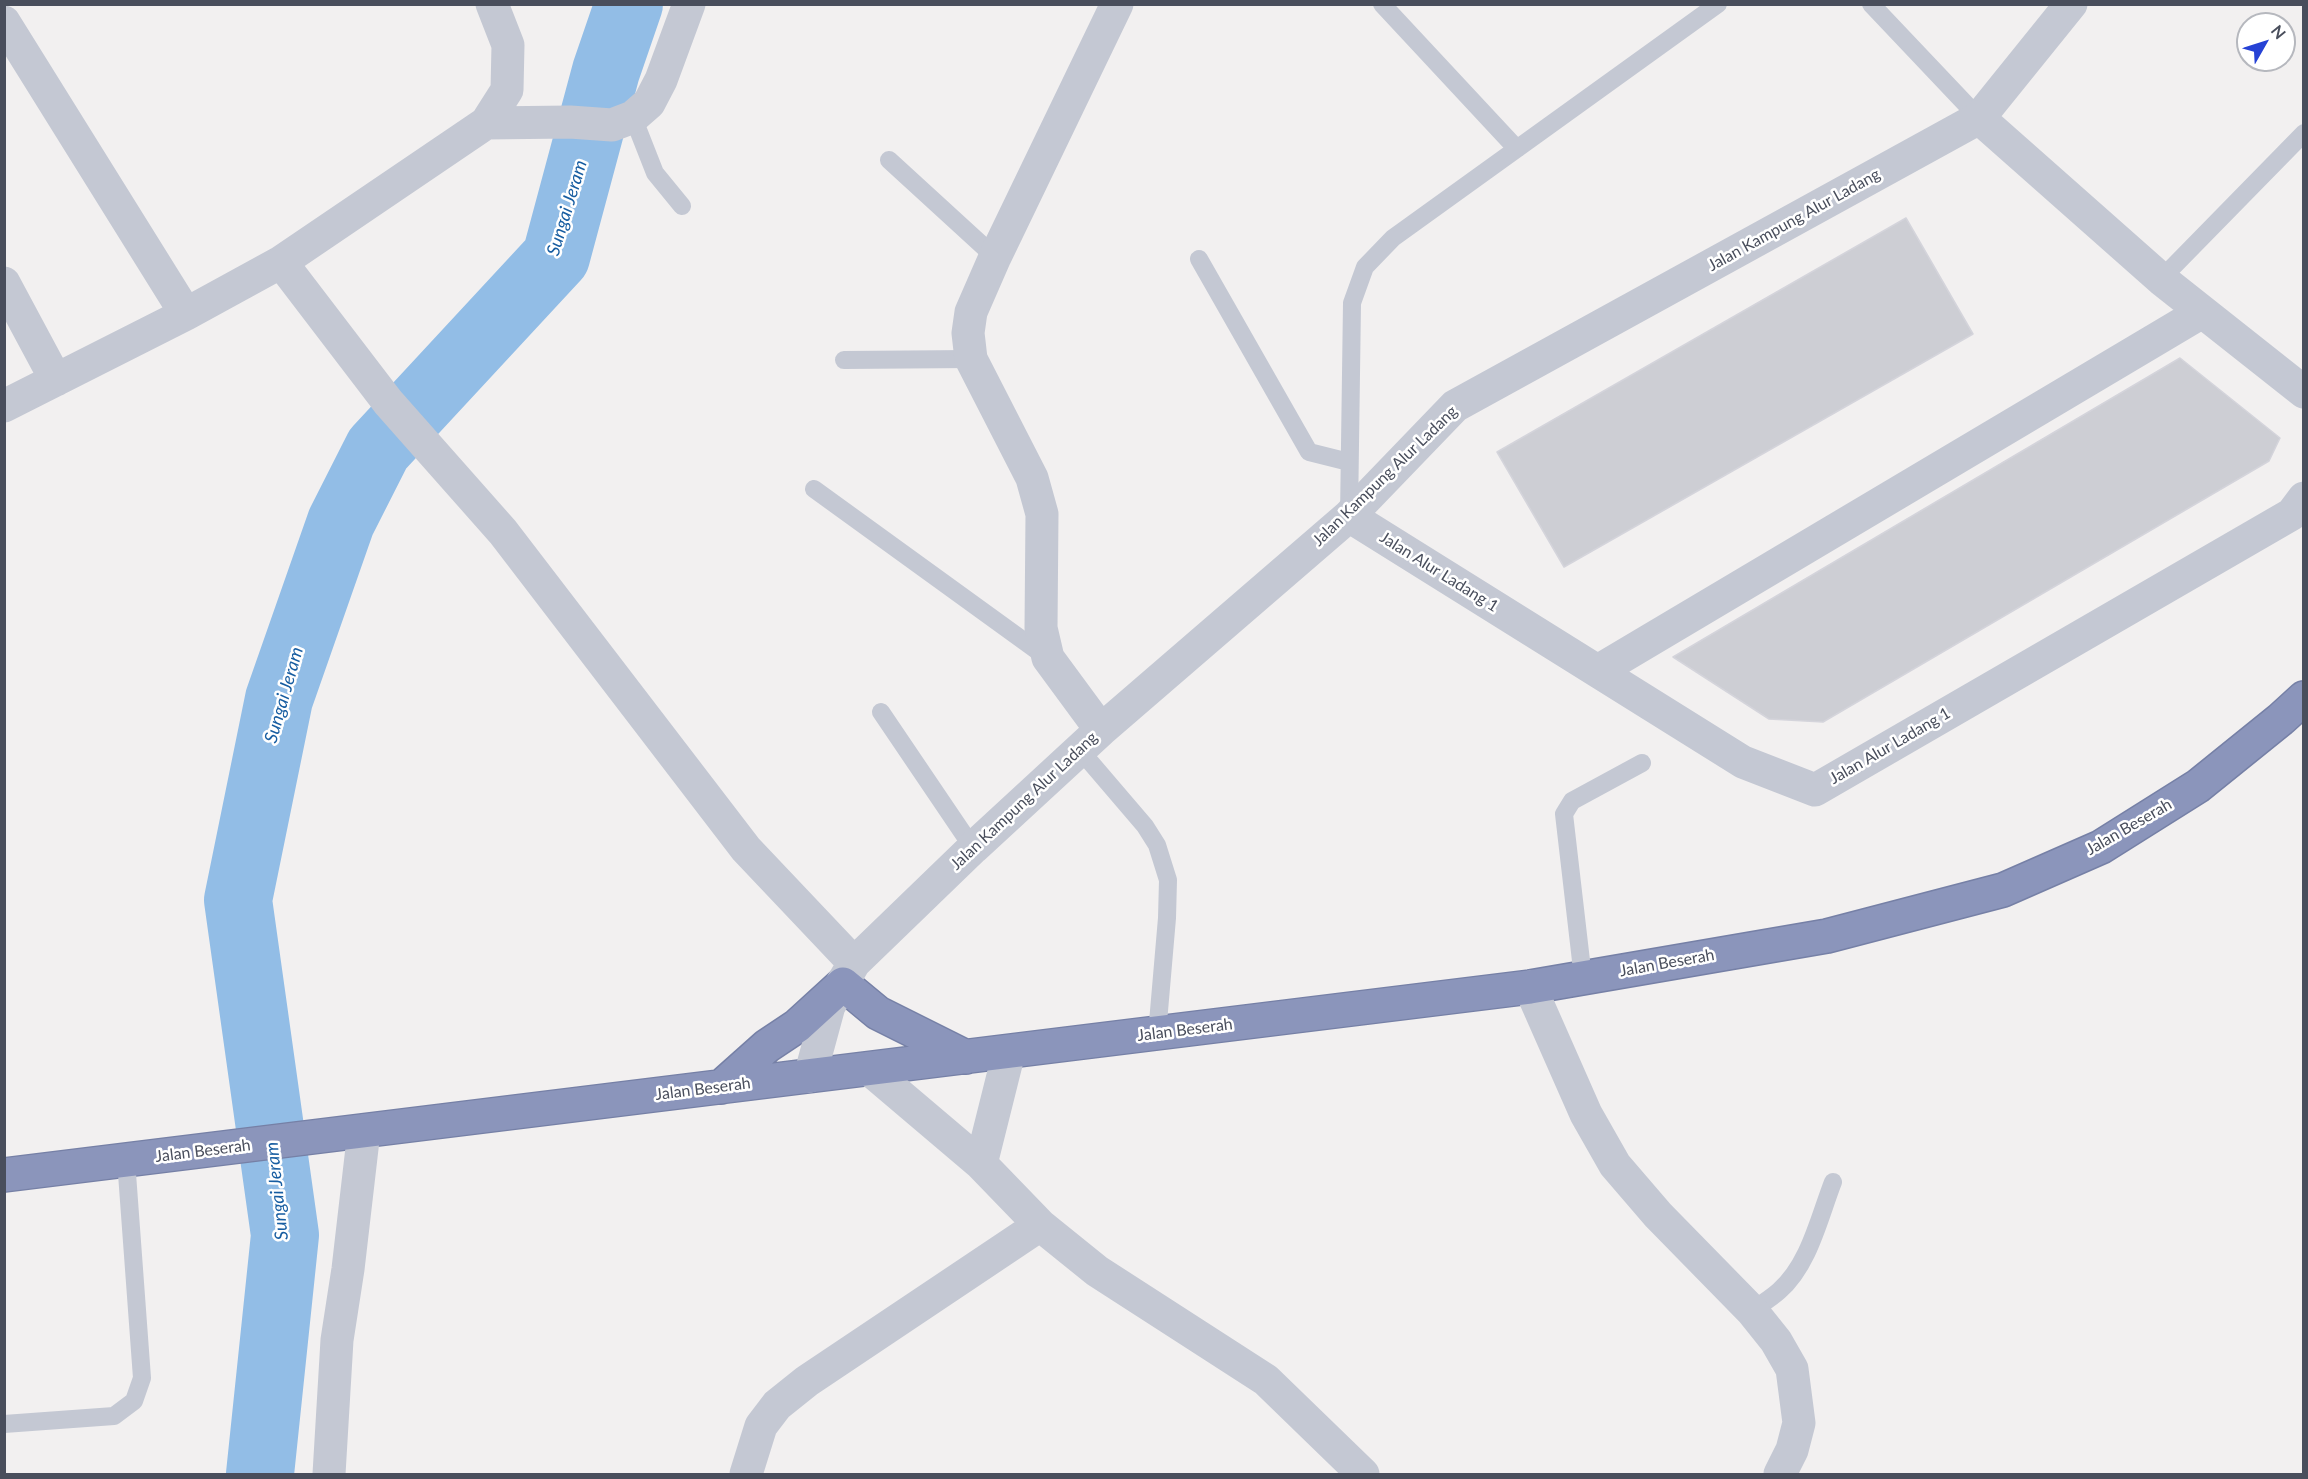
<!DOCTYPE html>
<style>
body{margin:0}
#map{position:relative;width:2308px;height:1479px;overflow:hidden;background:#f2f0f0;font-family:Lato,sans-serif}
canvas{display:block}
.frame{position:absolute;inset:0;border:6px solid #494e5c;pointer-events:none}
.north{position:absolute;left:2236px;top:12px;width:60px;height:60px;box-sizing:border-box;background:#fff;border:2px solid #b6b8be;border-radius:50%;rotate:51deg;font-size:16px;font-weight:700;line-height:24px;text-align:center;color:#494e5c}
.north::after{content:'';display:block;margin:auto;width:21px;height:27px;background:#2642d5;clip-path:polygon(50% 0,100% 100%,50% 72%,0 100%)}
</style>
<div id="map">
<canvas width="2308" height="1479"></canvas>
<div class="frame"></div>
<div class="north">N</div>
</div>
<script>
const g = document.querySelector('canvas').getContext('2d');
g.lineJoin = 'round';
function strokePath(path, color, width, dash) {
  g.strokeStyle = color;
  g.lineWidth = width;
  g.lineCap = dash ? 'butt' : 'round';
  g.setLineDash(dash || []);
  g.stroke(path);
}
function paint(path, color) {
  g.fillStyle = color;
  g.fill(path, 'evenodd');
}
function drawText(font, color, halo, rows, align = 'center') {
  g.font = font + ' Lato,sans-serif';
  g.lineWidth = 5;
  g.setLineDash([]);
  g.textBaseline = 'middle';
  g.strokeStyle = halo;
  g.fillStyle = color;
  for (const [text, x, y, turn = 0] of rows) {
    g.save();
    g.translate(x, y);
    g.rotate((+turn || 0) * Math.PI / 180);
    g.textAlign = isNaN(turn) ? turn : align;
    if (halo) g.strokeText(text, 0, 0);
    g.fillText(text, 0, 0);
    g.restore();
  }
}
strokePath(new Path2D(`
 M260 1474 285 1235 238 900 279 699 341 522 378 449 556 257 606 71 629 4`), '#92bde6', 68);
const building = new Path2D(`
 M1906 218 1973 334 1564 567 1497 452Z
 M2180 358 2280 438 2269 461 1823 722 1769 719 1673 657Z`);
paint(building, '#cdced4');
strokePath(building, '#d4d4db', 1.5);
const highway = new Path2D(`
 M721 1087 767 1046 797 1026 843 984 878 1013 966 1057
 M4 1175 1530 987 1827 936 2003 890 2101 847 2198 786 2281 719 2304 698`);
strokePath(highway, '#7680a6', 36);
strokePath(new Path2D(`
 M1382 4 1517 149
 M1871 4 1979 118
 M633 117 655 173 682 206
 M889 160 995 257
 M1199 259 1309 452 1349 462
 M2161 279 2304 133
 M844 360 971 359
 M814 489 1046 657
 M1349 516 1352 303 1365 267 1393 238 1718 4
 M881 712 973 848
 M1080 750 1145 826 1157 845 1168 880 1167 918 1157 1034
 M1583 978 1564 814 1572 801 1642 763
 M1752 1311C1761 1304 1770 1299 1779 1291 1809 1265 1819 1218 1833 1182
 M4 1424 114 1416 134 1401 142 1378 126 1160`), '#c4c8d3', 18);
strokePath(new Path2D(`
 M4 22 186 314
 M1979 118 2161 279 2304 392
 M486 123 507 90 508 45 492 4
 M281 262 388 402 503 532 746 849 854 963
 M4 283 56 380
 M4 406 186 314 281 262 486 123 570 122 612 125 633 117 649 103 661 80 689 4
 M1349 516 1743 762 1815 790 2292 514 2304 498
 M1598 671 2202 312
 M1101 730 1048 658 1041 628 1042 514 1032 478 971 359 968 333 971 312 995 257 1117 4
 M1530 987 1586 1114 1615 1165 1658 1215 1752 1311 1776 1341 1792 1369 1799 1423 1792 1450 1780 1474
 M869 1069 981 1164 1040 1225 1097 1271 1266 1380 1363 1474
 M810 1076 829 1006 854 963 973 848 1101 730 1349 516 1455 406 1979 118 2071 4
 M981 1164 1009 1052
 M329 1474 337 1340 348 1269 364 1131
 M746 1474 761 1426 777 1405 807 1381 1040 1225`), '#c4c8d3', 33);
strokePath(highway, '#8b95bb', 33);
drawText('16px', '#494e5c', '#fff', [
 ["Jalan Kampung Alur Ladang",1794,220,-29],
 ["Jalan Kampung Alur Ladang",1385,476,-44],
 ["Jalan Alur Ladang 1",1439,572,32],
 ["Jalan Alur Ladang 1",1890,746,-30],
 ["Jalan Kampung Alur Ladang",1024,801,-43],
 ["Jalan Beserah",2129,827,-30],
 ["Jalan Beserah",1667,963,-10],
 ["Jalan Beserah",1185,1030,-7],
 ["Jalan Beserah",703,1089,-7],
 ["Jalan Beserah",203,1151,-7]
]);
drawText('italic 18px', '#175da1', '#fff', [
 ["Sungai Jeram",567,208,-73],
 ["Sungai Jeram",284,695,-74],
 ["Sungai Jeram",277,1191,-96]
]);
</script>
